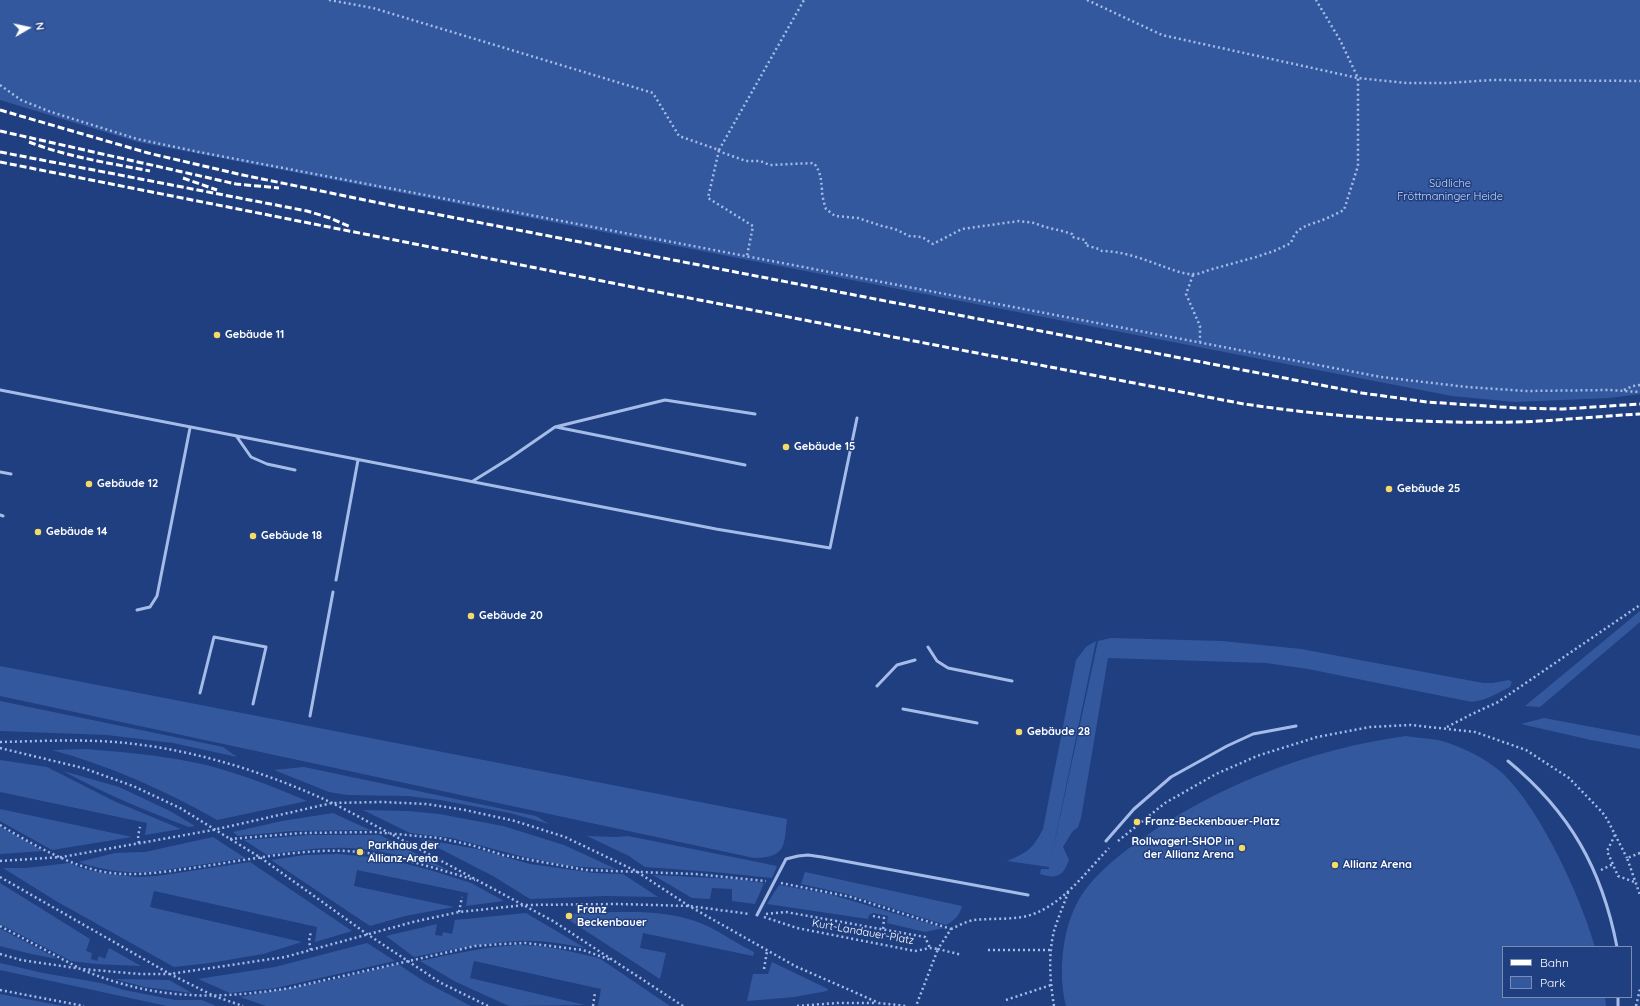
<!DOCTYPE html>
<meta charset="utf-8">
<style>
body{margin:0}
#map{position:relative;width:1640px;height:1006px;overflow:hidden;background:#203f80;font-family:Quicksand,sans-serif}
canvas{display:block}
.legend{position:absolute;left:1502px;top:946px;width:130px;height:52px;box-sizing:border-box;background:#203f80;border:1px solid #798cb3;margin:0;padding:5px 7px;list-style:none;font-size:12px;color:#fff}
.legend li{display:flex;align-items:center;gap:8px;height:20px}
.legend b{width:20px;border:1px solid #798cb3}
.north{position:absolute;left:8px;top:8px;width:40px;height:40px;-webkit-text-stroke:3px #203f80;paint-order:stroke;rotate:81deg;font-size:11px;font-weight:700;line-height:16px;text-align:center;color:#fff}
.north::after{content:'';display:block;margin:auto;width:14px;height:18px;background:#fff;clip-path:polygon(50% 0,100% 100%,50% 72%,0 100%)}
</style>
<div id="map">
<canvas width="1640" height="1006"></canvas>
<ul class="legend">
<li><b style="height:5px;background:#fff"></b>Bahn</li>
<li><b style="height:11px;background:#34589e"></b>Park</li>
</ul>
<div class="north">N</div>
</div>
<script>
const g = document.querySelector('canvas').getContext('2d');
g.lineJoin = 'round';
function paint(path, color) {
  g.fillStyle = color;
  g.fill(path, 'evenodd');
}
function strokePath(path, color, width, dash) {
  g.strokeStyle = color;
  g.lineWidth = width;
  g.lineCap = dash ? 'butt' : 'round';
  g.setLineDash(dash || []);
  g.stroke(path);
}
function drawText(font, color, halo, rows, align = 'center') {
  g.font = font + ' Quicksand,sans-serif';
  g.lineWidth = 3;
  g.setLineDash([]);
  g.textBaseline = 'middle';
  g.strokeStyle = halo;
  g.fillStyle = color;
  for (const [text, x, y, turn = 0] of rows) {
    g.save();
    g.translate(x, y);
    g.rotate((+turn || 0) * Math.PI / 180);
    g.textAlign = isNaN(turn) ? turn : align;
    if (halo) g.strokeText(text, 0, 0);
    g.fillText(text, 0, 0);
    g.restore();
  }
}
paint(new Path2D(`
 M0 0H1640V394L1609 398 1515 402 1452 396 138 142 0 100Z
 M1640 611V622L1540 707 1525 706Z
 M1111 638 1222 641 1301 649 1483 683H1493L1509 680 1512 682 1510 687C1498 693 1487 700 1472 702L1308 669 1266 663 1108 658 1081 818 1078 827 1072 832 1063 847 1069 860C1063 877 1056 879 1040 874L1041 869H1049V867L1007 861C1028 852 1032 850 1043 829L1076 660 1086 647 1096 641 1051 859 1098 641Z
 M0 666 787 819C784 847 786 857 754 858L0 696Z
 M0 701 223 747 237 757 173 743 107 735 0 731Z
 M1544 718 1640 736V749L1591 740 1521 724Z
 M1406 736C1417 738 1430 738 1442 741 1462 747 1485 758 1501 772 1539 806 1581 897 1595 947H1503V997H1605L1606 1006H1066C1058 974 1062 932 1077 903 1089 880 1115 858 1136 843 1215 786 1310 749 1406 736Z
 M86 749C121 752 157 755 192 762 232 770 269 785 307 801L217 820C165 790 110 766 52 750Z
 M0 760 47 767 116 802 181 829 145 835 147 823 0 792Z
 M304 767 536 816 549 824 510 813 440 800 408 796 347 795 329 792 274 770Z
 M63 771 119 787 170 811 195 826 189 827C146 811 103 793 63 771Z
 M0 809 132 837 52 850 0 821Z
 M363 810 408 811 439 814 503 826 564 845 616 869 568 866 520 856 452 838 410 833Z
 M333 813 370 830 292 831 238 836 233 832 282 821Z
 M0 827 3 828 43 851 0 854Z
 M309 835H380L448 870C416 860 382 849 349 848 321 847 294 851 267 855L244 840Z
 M587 836 616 837 628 836 777 866 772 878 714 872 645 867 629 856Z
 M213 837 245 858 152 872C126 873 103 871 79 862L115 853 145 852Z
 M421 839 477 849 530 864 594 873 623 874 658 897 605 896 530 899 493 876Z
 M338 854 370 857 392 860 433 871 471 883 504 901 466 906 468 893 357 870 354 886 454 907 405 916 370 926 271 860 305 855Z
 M250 862 352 931 315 942 317 927 154 891 150 907 302 942 263 954 210 963 174 967 56 901 3 868H26L69 863 84 869 101 873 137 877 157 876Z
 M805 872 962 906C960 915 954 921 946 925L847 894 801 884Z
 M653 875 735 879 764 883 755 904 732 901V889L712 888 710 899 692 898Z
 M0 883 90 939 86 951 92 953 91 959 97 961 99 956 105 959 109 948 141 966 96 964 71 961 0 924Z
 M779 885 829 894 944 928 925 932 887 923 888 916 873 913 869 915 868 919 767 904Z
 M526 913 585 948C564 944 542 940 521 941 485 942 450 950 414 957L386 936 437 924 435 935 442 936 443 932 452 934 455 920Z
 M588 913C627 912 669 909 705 925 721 932 737 944 754 952L753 956 643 933 640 948 666 953 660 979 569 920 572 914Z
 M0 929H1L58 959 31 954 0 946Z
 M367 943 395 961 276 988 230 993 198 979 275 967Z
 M518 945 539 946 559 949 599 958 670 1006H598L601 989 474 961 470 978 585 1005 509 1006 456 982 420 961C452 954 484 947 518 945Z
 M772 962 828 989 827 991 794 997 747 1001 753 974H768Z
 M0 963 43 973 101 983 124 990 175 1000H202L216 1006H167L0 970Z
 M398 964 425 982 471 1006H266L240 997 328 981Z
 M115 979 169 980 192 993 144 987Z
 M0 994 63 1006H0Z`), '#34589e');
strokePath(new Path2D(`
 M329 0 373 8 653 93 679 136 719 150 708 198 753 226 747 256
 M1087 0 1162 35 1358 78 1407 83H1448L1492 80 1640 81
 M0 85 21 100 51 112 137 139 199 152 1381 377 1467 387 1526 391 1609 390 1640 392
 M719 150 804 0
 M718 151 746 161H760L770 165 814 163C821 173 821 179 822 190 822 196 824 203 826 209L835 216 858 218 882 226 895 229 909 236 922 237 933 244 962 229 1019 221 1034 223 1045 227 1062 231 1072 234V237L1085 240 1086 243 1085 245 1099 249 1102 251C1122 251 1143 259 1162 266 1171 269 1184 275 1195 274 1200 274 1204 272 1209 270L1256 257 1274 251 1291 243C1295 230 1302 227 1314 223 1324 220 1334 215 1344 210L1358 166V78L1340 40 1316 0
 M1193 275 1186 294 1200 326V342
 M1624 390 1633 386 1640 385
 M1447 727 1470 715 1498 702 1640 605
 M0 742C47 741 95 738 142 745 205 753 275 776 332 803 351 812 370 823 389 833
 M0 748 83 768 133 786 180 808 261 858 367 934 441 983 488 1006
 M0 825C32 844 68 865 104 872 134 877 163 872 192 868 234 862 278 853 321 851 374 848 424 865 475 880
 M393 835 553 921 683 1006
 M1615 835 1607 851 1618 876 1637 883
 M230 839 302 833 374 832 439 838 471 845 503 855 586 870 695 874 766 881
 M1118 841 1165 803 1216 774 1257 756 1317 737 1370 727 1411 725 1475 732 1526 750 1569 778 1602 812 1607 819 1627 858
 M139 843 138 836 140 827
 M1640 853 1627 858 1640 895
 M0 861 62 857 213 830 332 803 382 802 426 804 465 810 515 821 565 837 636 871 689 906 795 966 879 1003 906 1006
 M1601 870 1613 864
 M0 877 170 974 214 996 243 1006
 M781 883 851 897 948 928 951 929 938 949 962 955
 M459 912 462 897
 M766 914 786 912 925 937 930 948
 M873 916 884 918 883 930
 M764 917 797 928 915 951 930 948 938 949 916 1006
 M0 926 79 968
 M951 929C958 926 967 921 974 920 992 918 1009 920 1027 916 1061 907 1085 873 1109 848
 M311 950 309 941 311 931
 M988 950H1052
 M0 954 21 960 82 969 140 974H170L285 957 413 922 459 912 525 905 618 904 689 906 750 914
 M764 969 767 951
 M83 970C154 1000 215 1000 290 988L475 946 502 944 526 943 583 950 611 960
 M0 990 84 1006
 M1006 1000 1051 985
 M593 1006 595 992
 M797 1006 837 1003H876
 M1054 1006C1050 982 1048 955 1054 931 1058 918 1064 904 1069 890
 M1636 1006 1640 989`), '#a5bce8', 2.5, [2, 3]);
strokePath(new Path2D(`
 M0 390 716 529 830 548 857 418
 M556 427 745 465
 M237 437 251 457 267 464 295 470
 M0 472 11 474
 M473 481 510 458 555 427 665 400 755 414
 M0 515 3 516
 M336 580 358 460
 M137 610 150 607 157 596 190 428
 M928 647 937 661 948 668 1012 681
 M877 686 897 665 915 660
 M200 693 214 637 266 647 253 704
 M903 709 977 723
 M310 716 333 592
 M1508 761C1570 812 1602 869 1617 947
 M1106 841 1134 809 1171 777 1227 746 1253 734 1296 726
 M757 915 786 859 798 856 808 855 822 857 1028 895
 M1618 997V1006`), '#a5bce8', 3);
strokePath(new Path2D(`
 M0 110 148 153 238 174 404 208 1362 393 1427 402 1516 408 1563 409 1640 404
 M0 131 236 184 279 188
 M29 142C68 157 109 163 150 171
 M0 152 307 211 330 218 351 227
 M0 162 668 294 1244 404C1334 417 1425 424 1516 422 1557 421 1599 416 1640 414
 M183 178 217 190`), '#fff', 3, [7, 3]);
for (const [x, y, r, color] of [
 [217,335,4,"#f5db66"],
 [786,447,4,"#f5db66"],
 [89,484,4,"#f5db66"],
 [1389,489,4,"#f5db66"],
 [38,532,4,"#f5db66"],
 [253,536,4,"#f5db66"],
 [471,616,4,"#f5db66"],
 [1019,732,4,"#f5db66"],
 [1137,822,4,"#f5db66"],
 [1242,848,4,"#f5db66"],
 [360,852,4,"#f5db66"],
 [1335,865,4,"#f5db66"],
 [569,916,4,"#f5db66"]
]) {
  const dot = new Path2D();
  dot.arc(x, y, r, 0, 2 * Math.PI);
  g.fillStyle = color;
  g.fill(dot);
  strokePath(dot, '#203f80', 1.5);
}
drawText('11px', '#c9d8f6', '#203f80', [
 ["Südliche",1450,184],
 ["Fröttmaninger Heide",1450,197]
]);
drawText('bold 11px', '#fff', '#203f80', [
 ["Gebäude 11",225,335],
 ["Gebäude 15",794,447],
 ["Gebäude 12",97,484],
 ["Gebäude 25",1397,489],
 ["Gebäude 14",46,532],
 ["Gebäude 18",261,536],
 ["Gebäude 20",479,616],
 ["Gebäude 28",1027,732],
 ["Franz-Beckenbauer-Platz",1145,822],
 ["Rollwagerl-SHOP in",1234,842,"right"],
 ["der Allianz Arena",1234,855,"right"],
 ["Parkhaus der",368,846],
 ["Allianz-Arena",368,859],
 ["Allianz Arena",1343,865],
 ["Franz",577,910],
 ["Beckenbauer",577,923]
], 'left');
drawText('11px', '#fff', '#203f80', [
 ["Kurt-Landauer-Platz",863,932,10]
]);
</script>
